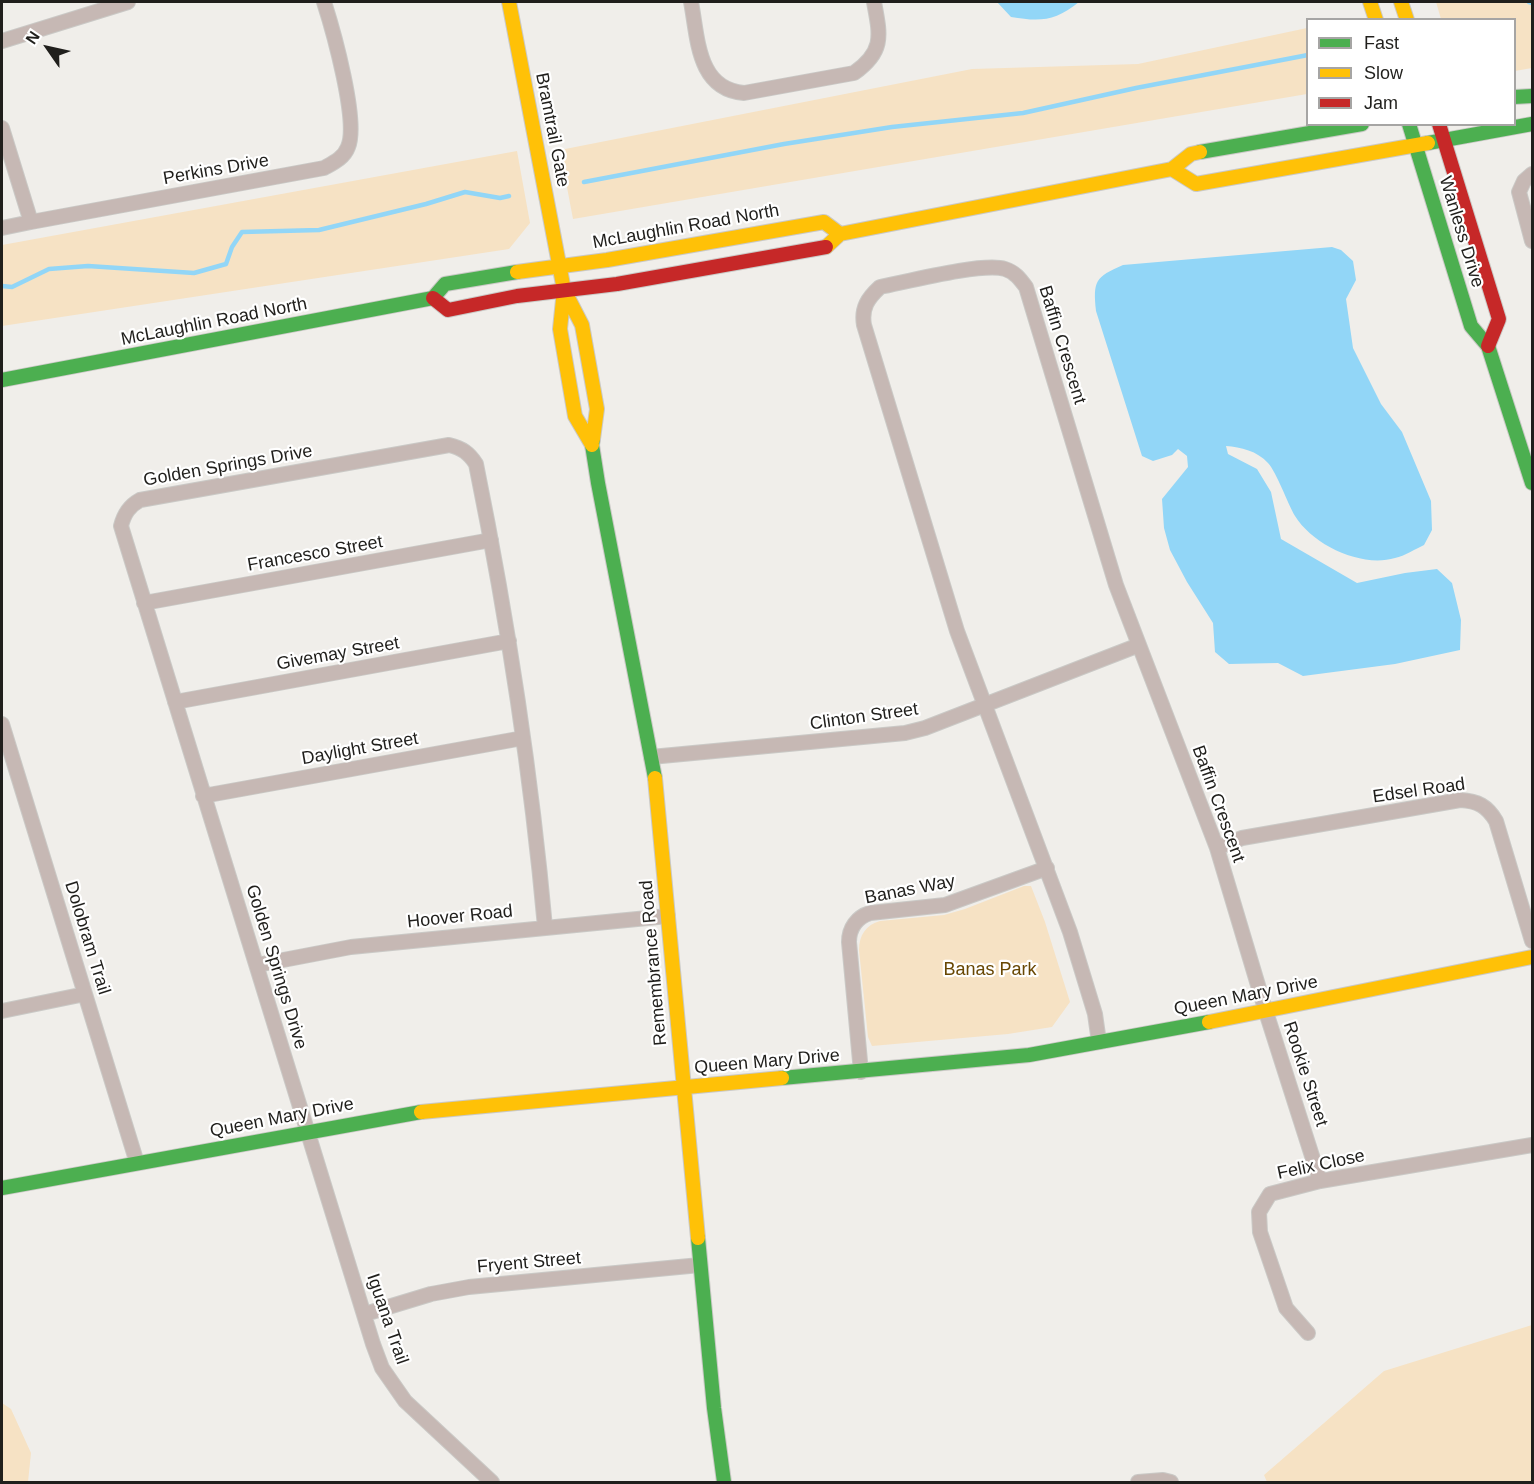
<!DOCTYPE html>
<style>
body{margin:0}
#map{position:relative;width:1534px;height:1484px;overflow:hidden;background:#f0eeea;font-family:Arial,sans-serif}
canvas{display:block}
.frame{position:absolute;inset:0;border:3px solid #201f1c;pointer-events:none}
.legend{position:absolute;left:1306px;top:18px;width:210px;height:108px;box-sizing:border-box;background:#fff;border:2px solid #a6a5a4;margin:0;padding:8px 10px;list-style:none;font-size:18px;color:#201f1c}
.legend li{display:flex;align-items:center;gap:12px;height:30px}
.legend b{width:30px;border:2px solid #a6a5a4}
.north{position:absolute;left:18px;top:18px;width:60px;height:60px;-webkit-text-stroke:4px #fff;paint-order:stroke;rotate:304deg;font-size:16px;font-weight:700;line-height:24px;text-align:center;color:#201f1c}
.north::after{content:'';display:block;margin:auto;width:21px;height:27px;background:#201f1c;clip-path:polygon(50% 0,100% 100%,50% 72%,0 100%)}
</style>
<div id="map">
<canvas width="1534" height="1484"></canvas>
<div class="frame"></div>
<ul class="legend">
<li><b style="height:8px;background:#4caf50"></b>Fast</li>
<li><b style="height:8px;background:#ffc107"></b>Slow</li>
<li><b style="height:8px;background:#c62828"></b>Jam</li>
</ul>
<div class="north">N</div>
</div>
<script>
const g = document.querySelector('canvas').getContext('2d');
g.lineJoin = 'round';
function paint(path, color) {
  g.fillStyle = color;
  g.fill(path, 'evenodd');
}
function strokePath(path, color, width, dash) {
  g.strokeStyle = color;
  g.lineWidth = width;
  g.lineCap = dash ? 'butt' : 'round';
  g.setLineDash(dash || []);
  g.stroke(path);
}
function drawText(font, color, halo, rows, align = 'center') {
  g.font = font + ' Arial,sans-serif';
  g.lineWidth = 4.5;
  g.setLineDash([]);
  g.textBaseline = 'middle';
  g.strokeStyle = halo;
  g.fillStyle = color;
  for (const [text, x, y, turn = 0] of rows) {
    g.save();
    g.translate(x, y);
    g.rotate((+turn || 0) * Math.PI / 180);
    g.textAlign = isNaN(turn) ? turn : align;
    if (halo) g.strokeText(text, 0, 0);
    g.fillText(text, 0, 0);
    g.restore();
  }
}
paint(new Path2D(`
 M1436 2H1532V68L1515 71 1514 20 1441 19Z
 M1307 28V94L573 219 560 150 972 69 1138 64Z
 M517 151 530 223 509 249 2 326V245Z
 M1024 886H1031L1045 922 1070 1002 1052 1027 1008 1034 872 1046 868 1037 859 950C859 935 866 925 880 921L944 915 965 909Z
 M1532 1325V1482H1267L1264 1475 1384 1371Z
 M2 1403 11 1409 31 1453 28 1482H2Z`), '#f6e2c4');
paint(new Path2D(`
 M997 2H1079C1055 21 1041 22 1011 17Z
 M1332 247 1341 250 1353 261 1356 280 1346 299 1353 348 1381 404 1402 432 1431 501 1432 530 1424 545C1415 549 1405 556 1395 558 1361 568 1313 545 1295 516 1287 502 1277 473 1268 463 1257 451 1241 447 1226 446L1228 454 1257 469 1271 492 1281 539 1357 583 1405 573 1437 569 1452 583 1461 620 1460 650 1395 664 1303 676 1278 663 1229 664 1215 652 1213 623 1187 582 1170 550 1164 528 1162 499 1188 467 1187 456 1178 449 1172 455 1153 461 1142 456 1096 311C1093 281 1095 277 1123 265Z`), '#92d6f7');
strokePath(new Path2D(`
 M1529 2 1532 3
 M584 182 784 144 892 127 1023 113 1136 88 1308 55
 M2 286 12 287 49 269 88 266 194 273 226 264 232 247 242 232 319 230 426 204 465 192 500 198 509 196`), '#92d6f7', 4.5);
const street = new Path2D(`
 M691 2C698 38 697 89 744 93L854 73C885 51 880 35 874 2
 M2 41 128 2
 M2 128 31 222 324 168C333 163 344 158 348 147 359 122 333 30 324 2
 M1532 174 1524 181 1519 192 1532 241
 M2 228 31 222
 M144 603 491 540
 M175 702 509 641
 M2 724 137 1163
 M651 757 905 733 925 728 1139 645
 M203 796 523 738
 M1217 848 1242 838 1460 800C1478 801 1487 806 1496 821L1532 941
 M257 965 351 947 668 916
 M2 1011 85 994
 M1099 1042 1095 1014 1070 932 957 631 864 325C861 308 868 298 880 287 906 282 983 262 1005 269 1015 272 1020 279 1026 287L1116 585 1217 848 1266 1012 1320 1181
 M861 1072 849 942C849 928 857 917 870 913L945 905 1047 868
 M365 1314 431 1294 469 1287 700 1265
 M1308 1333 1286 1308 1260 1232 1259 1212 1270 1194 1320 1181 1532 1145
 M492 1482 405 1401 382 1368 373 1344 121 526C124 514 129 506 140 500L449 445C462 448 469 453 476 464 507 617 531 771 545 927
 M1138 1482 1163 1480 1171 1482`);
const fast = new Path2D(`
 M1514 97 1532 96
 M1409 124 1471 326 1488 346 1532 483
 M1428 143 1532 124
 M1200 152 1362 124
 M2 380 433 298 445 284 517 272
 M593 439 592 445 598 483 655 778
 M782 1078 1029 1055 1209 1022
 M2 1188 421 1112
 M698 1238 714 1408 724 1482`);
const slow = new Path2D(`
 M509 2 564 290 582 325 597 409 593 439
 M1370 2 1376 20
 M1401 2 1407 20
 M1172 169 1196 184 1428 143
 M826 247 840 234 1172 169 1191 154 1200 152
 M517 272 607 260 824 222 840 234
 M564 290 560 329 575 416 592 445
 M655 778 698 1238
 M1209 1022 1532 957
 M421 1112 782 1078`);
const jam = new Path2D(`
 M1439 124 1499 319 1488 346
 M433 298 448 310 517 296 617 284 826 247`);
strokePath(street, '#cac9c6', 16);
strokePath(fast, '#cac9c6', 16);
strokePath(slow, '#cac9c6', 16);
strokePath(jam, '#cac9c6', 16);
strokePath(street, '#c6b8b4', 14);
strokePath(fast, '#4caf50', 14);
strokePath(slow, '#ffc107', 14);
strokePath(jam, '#c62828', 14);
drawText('18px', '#201f1c', '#fff', [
 ["Bramtrail Gate",552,130,79],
 ["Perkins Drive",216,170,-10],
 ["McLaughlin Road North",686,227,-10],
 ["Wanless Drive",1461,232,73],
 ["McLaughlin Road North",214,322,-11],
 ["Baffin Crescent",1062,345,73],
 ["Golden Springs Drive",228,466,-10],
 ["Francesco Street",315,554,-10],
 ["Givemay Street",338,654,-10],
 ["Clinton Street",864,717,-8],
 ["Daylight Street",360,749,-10],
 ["Edsel Road",1419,791,-8],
 ["Baffin Crescent",1218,804,70],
 ["Banas Way",910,890,-11],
 ["Hoover Road",460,917,-6],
 ["Dolobram Trail",87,938,73],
 ["Remembrance Road",654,963,-95],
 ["Golden Springs Drive",276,967,73],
 ["Queen Mary Drive",1246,996,-11],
 ["Queen Mary Drive",767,1062,-5],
 ["Rookie Street",1305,1074,72],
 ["Queen Mary Drive",282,1118,-11],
 ["Felix Close",1321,1165,-12],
 ["Fryent Street",529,1263,-5],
 ["Iguana Trail",387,1319,71]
]);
drawText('18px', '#684703', '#fff', [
 ["Banas Park",990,970]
]);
</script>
